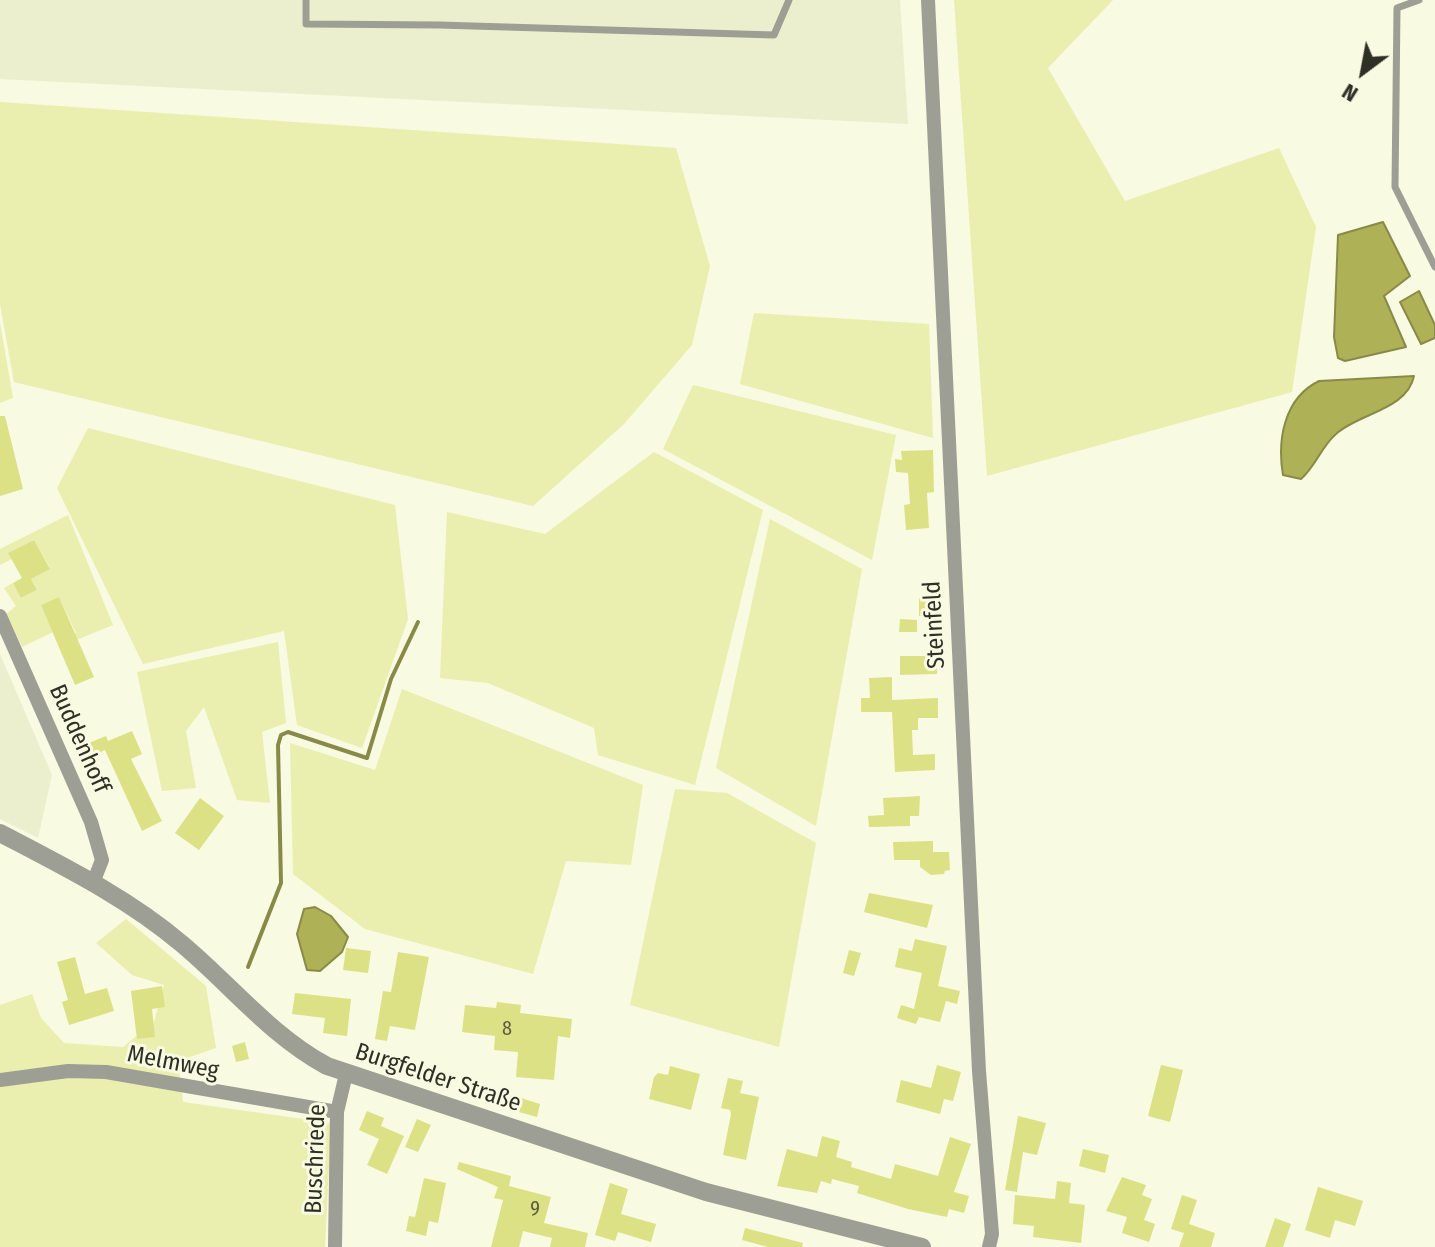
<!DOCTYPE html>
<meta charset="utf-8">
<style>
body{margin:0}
#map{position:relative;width:1435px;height:1247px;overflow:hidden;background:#f8fae1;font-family:"Fira Sans Condensed",sans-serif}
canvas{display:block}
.north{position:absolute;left:1323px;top:32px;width:80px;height:80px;-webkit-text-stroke:6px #f8fae1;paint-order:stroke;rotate:212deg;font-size:22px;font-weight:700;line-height:32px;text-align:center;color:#2e2f25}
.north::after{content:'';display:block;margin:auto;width:28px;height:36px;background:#2e2f25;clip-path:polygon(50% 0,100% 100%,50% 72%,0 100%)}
</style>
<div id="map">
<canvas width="1435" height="1247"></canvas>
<div class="north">N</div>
</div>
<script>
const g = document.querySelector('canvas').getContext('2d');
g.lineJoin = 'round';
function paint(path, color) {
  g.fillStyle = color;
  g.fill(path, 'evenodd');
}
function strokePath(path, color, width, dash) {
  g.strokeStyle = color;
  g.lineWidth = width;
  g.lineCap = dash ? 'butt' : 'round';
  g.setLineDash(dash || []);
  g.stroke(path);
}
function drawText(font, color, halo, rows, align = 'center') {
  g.font = font + ' "Fira Sans Condensed",sans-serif';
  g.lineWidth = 6;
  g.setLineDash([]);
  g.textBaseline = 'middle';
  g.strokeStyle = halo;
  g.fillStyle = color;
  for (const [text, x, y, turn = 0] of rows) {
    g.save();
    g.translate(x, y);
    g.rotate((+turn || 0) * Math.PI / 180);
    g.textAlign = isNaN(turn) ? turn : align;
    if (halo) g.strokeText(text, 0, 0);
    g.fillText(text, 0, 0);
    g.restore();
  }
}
paint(new Path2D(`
 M0 0H900L908 124 0 79Z
 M0 654 52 775 38 838 0 819Z`), '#ecefce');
paint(new Path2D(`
 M954 0H1113L1048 68 1125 201 1279 148 1316 227 1292 392 987 476Z
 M0 102 676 148 710 266 692 345 624 424 533 506 14 382 0 304Z
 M754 313 929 324 933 438 740 384Z
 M0 323 13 398 0 403Z
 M693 385 896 435 872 560 663 449Z
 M88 428 395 505 408 619 362 748 297 725 284 631 143 664 57 488Z
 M654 452 763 510 695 785 598 755 594 728 488 683 440 678 447 512 545 534Z
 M68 515 113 625 59 647 58 641 76 633 59 597 41 605 53 632 22 647 6 614 16 606 4 588 13 583 22 598 37 590 31 579 50 568 34 540 9 553 12 559 0 565V549Z
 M770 519 862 569 816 826 716 768Z
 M278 642 286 723 262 732 270 803 237 800 204 707 186 731 196 788 162 791 137 672Z
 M402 689 643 785 631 865 566 861 533 974 365 929 293 874 290 743 375 770Z
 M675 789 727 793 816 843 779 1047 630 1005Z
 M126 919 206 986 216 1048 178 1061 183 1102 331 1123 325 1247H0V1005L32 994 41 1018 64 1043 123 1047 154 1022 164 985 132 975 96 943Z`), '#eaeeaf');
const water = new Path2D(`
 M1383 222 1410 276 1384 296 1406 347 1345 361 1338 358 1334 337 1338 235Z
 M1419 291 1435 325V338L1421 344 1400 302Z
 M1414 376C1407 410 1359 413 1336 434 1321 447 1316 466 1301 479L1283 475C1277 440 1284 398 1319 381Z
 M315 907 331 916 348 937 342 952 320 971 307 970 297 934 304 909Z`);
paint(water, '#aeb156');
strokePath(water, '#888a47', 2);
strokePath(new Path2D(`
 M248 967 281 883 278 745 281 735 288 732 367 758 391 679 418 622`), '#888a47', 4);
paint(new Path2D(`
 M0 416H5L23 489 0 496Z
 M933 450 934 492 927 493 929 528 906 530 904 505 910 504 908 473 896 472 895 459 902 460 901 451Z
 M34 540 50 569 31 579 37 590 21 598 13 583 22 578 8 553Z
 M59 597 94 677 75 685 41 605Z
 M935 597V616H919V598Z
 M900 619 917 620V632H899Z
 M900 656H937V674L900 675Z
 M892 677V700L938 698V718H918V730H912L913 755 935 754V770L895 772 892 712H861V698H870L869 678Z
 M132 731 142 754 131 759 162 821 142 831 105 750 89 757 84 745 106 736 108 741Z
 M920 796 919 816H910V826L869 827 868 816 884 815 883 798Z
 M200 798 224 816 199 850 175 833Z
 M933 841V852H949L950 870 945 871 944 874 931 875 920 867V860H894L893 842Z
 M869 893 933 905 927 928 864 912Z
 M915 939 947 946 938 986 960 991 957 1004 946 1001 940 1022 919 1017 916 1024 897 1018 901 1005 914 1009 922 973 895 967 899 948 912 951Z
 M346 948 371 951 368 973 343 970Z
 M849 950 861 953 854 976 843 973Z
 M398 952 429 957 415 1030 390 1026 387 1041 375 1039 383 991 391 992Z
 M75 957 85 994 107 988 114 1011 69 1025 62 1002 68 1000 57 962Z
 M162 986 165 1007 152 1009 155 1037 137 1039 131 991Z
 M295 993 351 999 347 1036 323 1033 325 1018 292 1014Z
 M497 1002 521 1005 520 1013 572 1019 570 1038 558 1036 554 1080 516 1077 518 1052 494 1050 495 1036 462 1032 465 1005 496 1008Z
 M245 1042 249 1059 236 1062 232 1046Z
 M937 1065 961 1072 953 1101 944 1099 940 1114 896 1102 901 1080 931 1088Z
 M1161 1065 1183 1070 1170 1122 1148 1116Z
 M670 1066 700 1074 691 1110 649 1099 654 1077 658 1073 668 1075Z
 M728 1078 743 1081 740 1093 759 1097 746 1160 723 1155 731 1114 730 1110 721 1108Z
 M512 1095 540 1104 537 1117 508 1109Z
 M367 1111 384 1118 381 1126 404 1136 387 1174 367 1165 379 1139 359 1130Z
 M1018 1116 1046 1123 1037 1155 1023 1152 1017 1192 1005 1190Z
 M417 1119 431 1125 418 1152 405 1147Z
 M822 1136 840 1141 836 1157 852 1162 851 1167 891 1179 895 1164 938 1176 950 1137 971 1144 954 1192 969 1196 964 1213 949 1209 947 1217 908 1209 857 1193 859 1186 832 1179 831 1184 821 1181 817 1193 777 1186 787 1149 817 1157Z
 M1083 1149 1109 1155 1105 1173 1079 1166Z
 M459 1162 511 1176 509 1186 551 1197 544 1223 588 1233 585 1247H550L552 1238 523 1231 519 1247H491L503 1200 494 1198 498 1187 457 1169Z
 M1122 1177 1146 1185 1142 1195 1152 1199 1144 1220 1155 1224 1149 1242 1122 1233 1127 1217 1106 1211Z
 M424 1178 446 1183 438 1223 429 1221 426 1236 406 1231 409 1216 415 1217Z
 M1057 1181 1071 1183 1069 1203 1085 1205 1081 1243 1033 1237 1034 1226 1013 1224 1015 1195 1055 1199Z
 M610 1183 628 1189 621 1214 656 1224 651 1242 618 1232 615 1241 595 1235Z
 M1318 1187 1363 1201 1355 1226 1335 1220 1330 1238 1305 1230Z
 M1182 1195 1197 1200 1189 1224 1215 1233 1211 1247H1179L1184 1233 1171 1229Z
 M1275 1218 1291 1224 1283 1247H1265Z
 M745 1228 803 1243 802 1247H768L742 1240Z`), '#dde186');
strokePath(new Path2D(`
 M306 0V24L439 25 774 35 789 0
 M1419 0 1397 8 1395 187 1435 267`), '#9e9f94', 7);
strokePath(new Path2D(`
 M928 0 979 1071 992 1234 989 1247
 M0 616 91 822 102 860 93 883
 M0 1080 68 1071 106 1072 337 1112
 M335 1247 337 1112 346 1074`), '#9e9f94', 14);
strokePath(new Path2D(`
 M0 833C63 866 128 898 182 944 231 985 270 1035 327 1066L706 1192 922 1247`), '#9e9f94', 18);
drawText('20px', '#5a5c3d', null, [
 ["8",507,1029],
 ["9",535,1209]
]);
drawText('24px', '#2e2f25', '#f8fae1', [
 ["Steinfeld",935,625,-93],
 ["Buddenhoff",79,739,66],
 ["Melmweg",173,1063,11],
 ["Burgfelder Straße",438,1078,18],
 ["Buschriede",316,1159,-88]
]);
</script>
